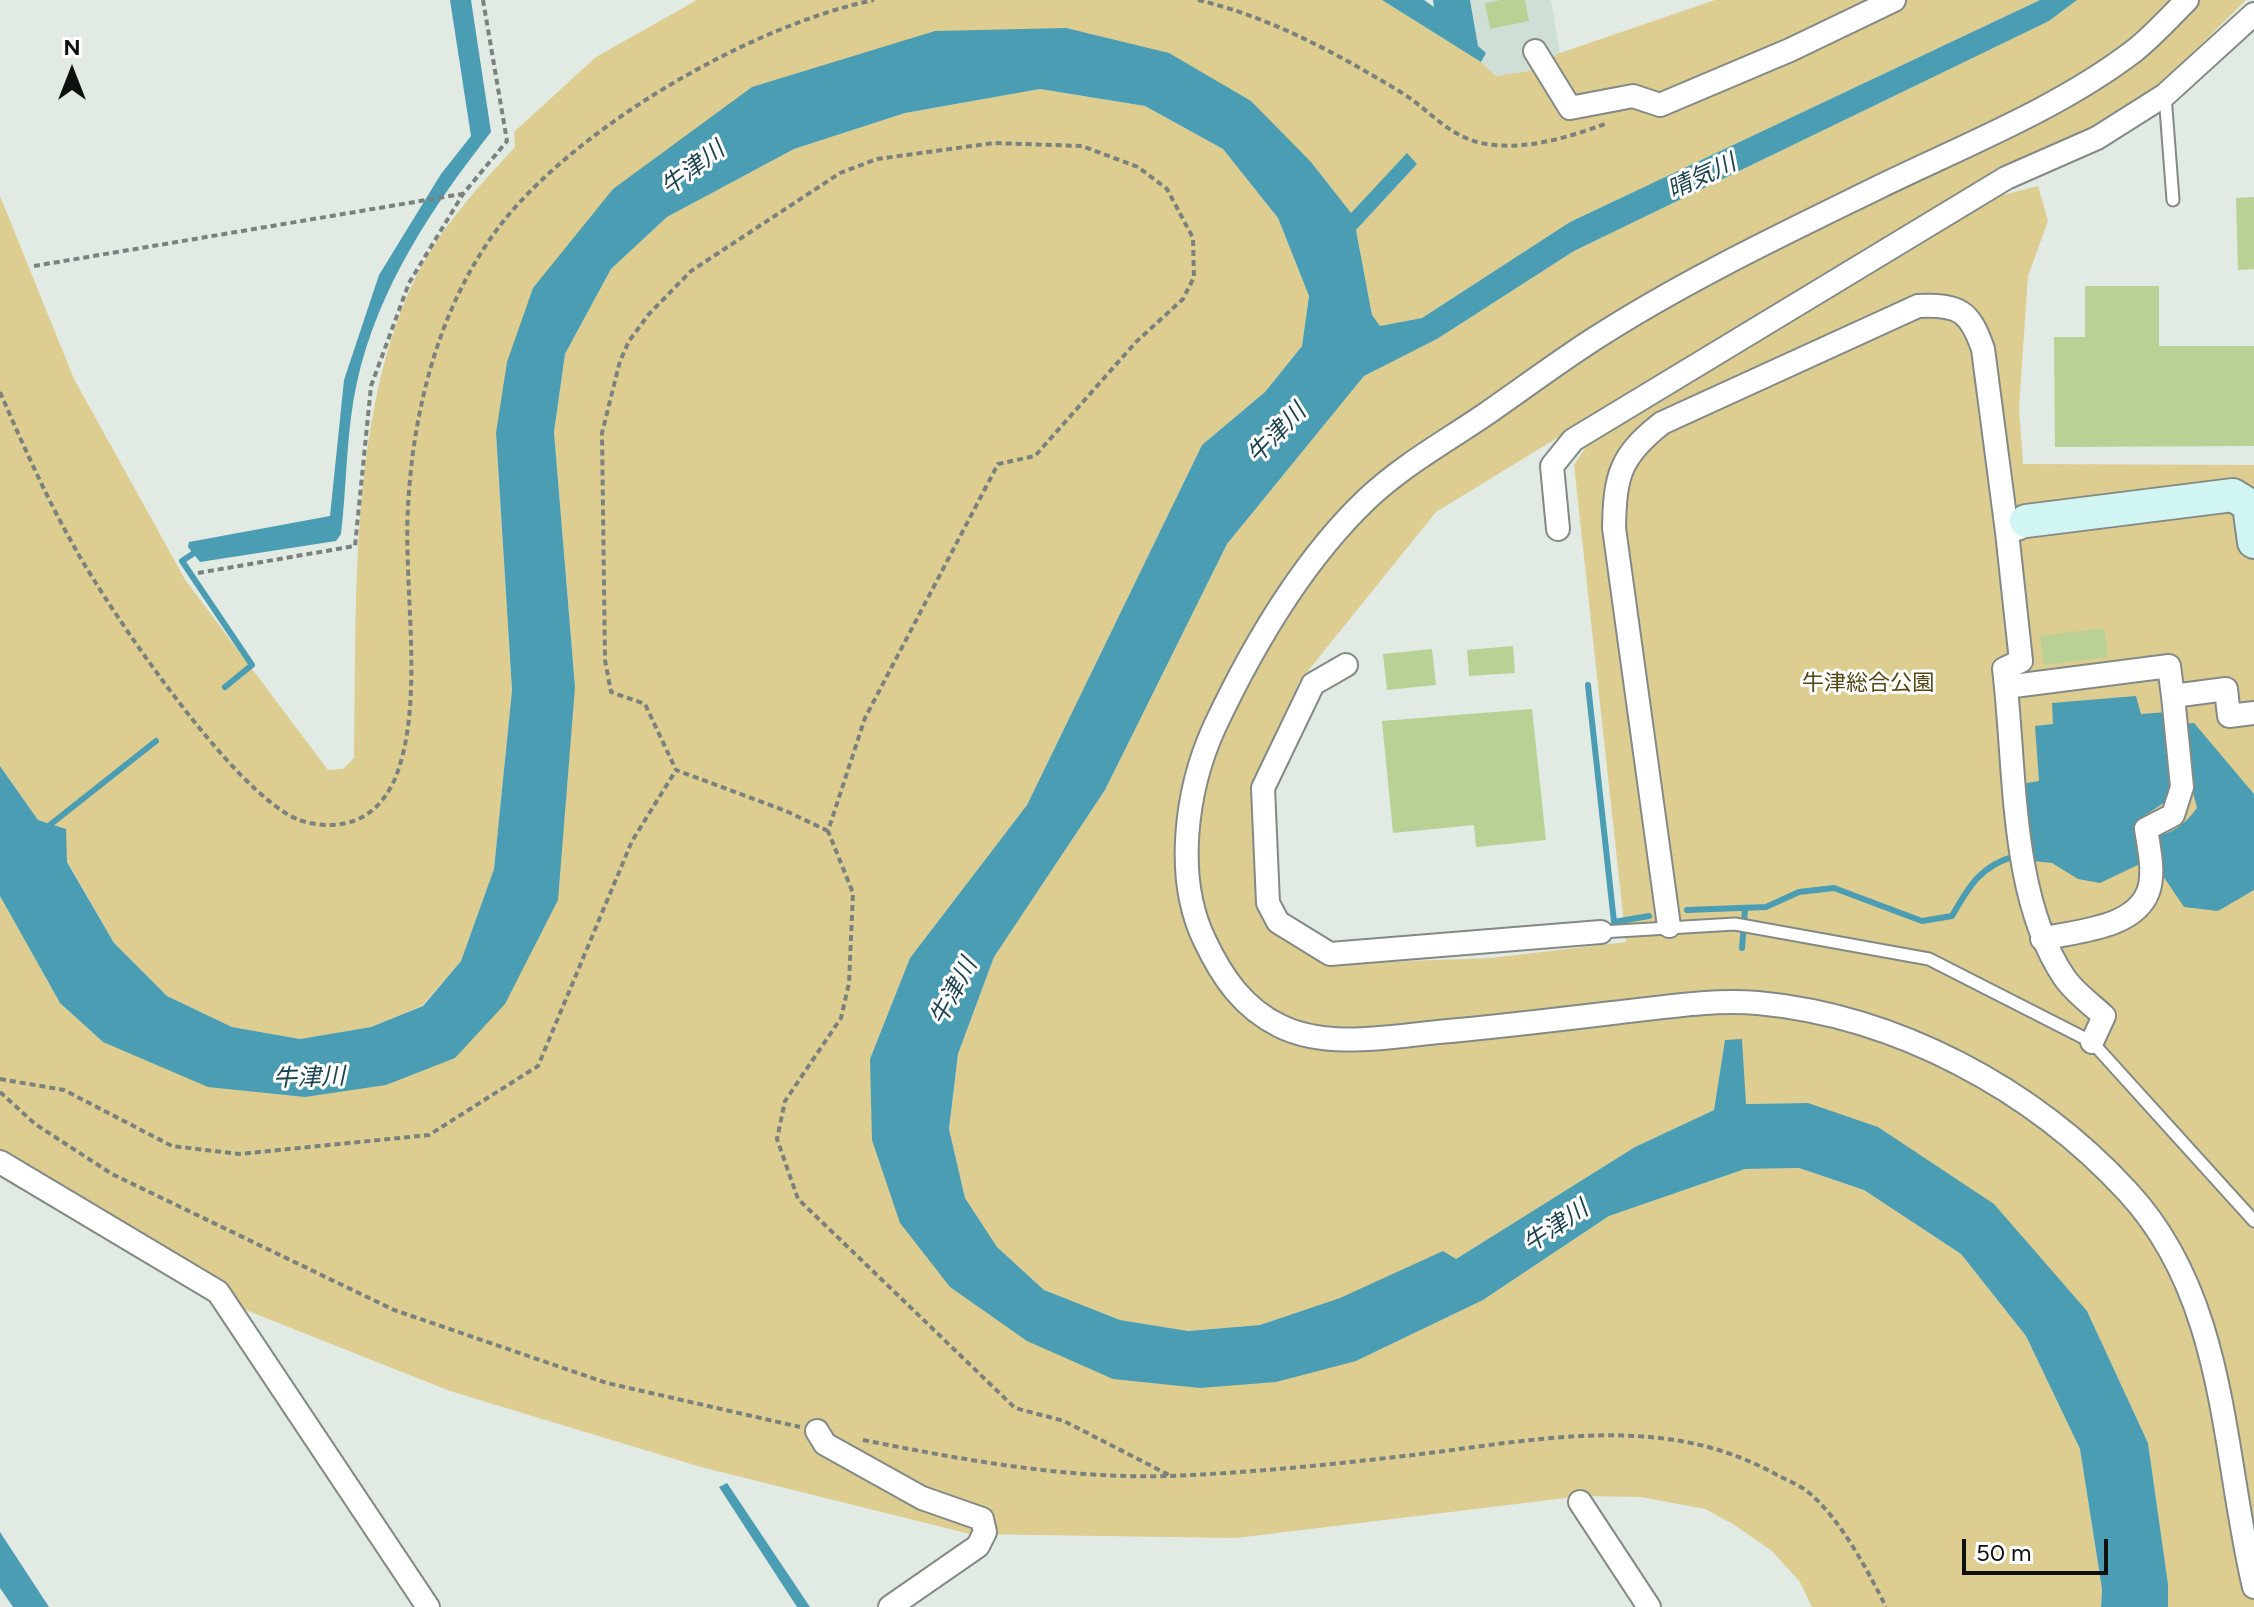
<!DOCTYPE html>
<meta charset="utf-8">
<style>
body{margin:0}
#map{position:relative;width:2254px;height:1607px;overflow:hidden;background:#e2eae4;font-family:Figtree,sans-serif}
canvas{display:block}
.north{position:absolute;left:32px;top:32px;width:80px;height:80px;-webkit-text-stroke:6px #fff;paint-order:stroke;rotate:0deg;font-size:22px;font-weight:700;line-height:32px;text-align:center;color:#0d100e}
.north::after{content:'';display:block;margin:auto;width:28px;height:36px;background:#0d100e;clip-path:polygon(50% 0,100% 100%,50% 72%,0 100%)}
.scale{position:absolute;left:1962px;top:1539px;width:146px;height:36px;box-sizing:border-box;border:4px solid #0d100e;border-top:0;padding-left:10px;font-size:24px;line-height:28px;white-space:nowrap;color:#0d100e;-webkit-text-stroke:6px #fff;paint-order:stroke}
</style>
<div id="map">
<canvas width="2254" height="1607"></canvas>
<div class="north">N</div>
<div class="scale">50 m</div>
</div>
<script>
const g = document.querySelector('canvas').getContext('2d');
g.lineJoin = 'round';
function paint(path, color) {
  g.fillStyle = color;
  g.fill(path, 'evenodd');
}
function strokePath(path, color, width, dash) {
  g.strokeStyle = color;
  g.lineWidth = width;
  g.lineCap = dash ? 'butt' : 'round';
  g.setLineDash(dash || []);
  g.stroke(path);
}
function drawText(font, color, halo, rows, align = 'center') {
  g.font = font + ' Figtree,"Noto Sans JP",sans-serif';
  g.lineWidth = 6;
  g.setLineDash([]);
  g.textBaseline = 'middle';
  g.strokeStyle = halo;
  g.fillStyle = color;
  for (const [text, x, y, turn = 0] of rows) {
    g.save();
    g.translate(x, y);
    g.rotate((+turn || 0) * Math.PI / 180);
    g.textAlign = isNaN(turn) ? turn : align;
    if (halo) g.strokeText(text, 0, 0);
    g.fillText(text, 0, 0);
    g.restore();
  }
}
paint(new Path2D(`
 M1470 0H1551L1560 54 1529 71 1496 76 1481 62 1486 53 1478 46Z`), '#d0dfd5');
paint(new Path2D(`
 M697 0H1382L1481 62 1496 76 1529 71 1560 53 1715 0H2040L1570 222 1422 318 1380 327 1372 315 1356 230 1417 164 1407 154 1351 214 1311 162 1065 28 613 189 496 433 512 690 494 869 461 961 422 1006 371 1027 300 1039 232 1027 167 996 114 943 67 861 65 829 38 820 0 766V196L74 379 186 581 328 770 343 769 354 758C357 607 348 422 413 283 437 232 477 188 515 147L514 132 596 57Z
 M2077 0H2246L2167 78 2092 131 2005 164 1436 512 1299 682 1253 788 1259 910 1271 932 1326 964 1491 958 1626 942 1574 465 1586 447 1999 196 2038 186 2048 221 2028 276 2019 408 2023 464 2254 465V1607H2168V1584L2148 1443 2087 1311 1808 1103 1745 1104 1742 1040 1725 1041 1714 1110 1635 1147 1456 1259 1260 1325 1188 1331 1120 1320 1044 1290 997 1247 965 1198 949 1129 958 1054 994 957 1105 790 1227 544 1364 376 1437 339 1574 251 2049 21Z
 M1040 89 1145 106 1223 149 1278 218 1309 296 1302 346 1265 392 1202 445 1027 805 910 958 870 1059 1027 1341 1356 1361 1483 1300 1609 1216 1745 1169 1799 1168 1864 1190 1961 1254 2026 1336 2080 1449 2102 1589 2101 1607H1812L1800 1582 1772 1551 1733 1524 1705 1509 1641 1497 1582 1496 1236 1538 970 1534 701 1467 450 1391 185 1286 0 1170V896L60 1003 103 1042 455 1058 575 687 554 432 565 354 611 269 667 217 794 149 905 113Z`), '#ddcd90');
paint(new Path2D(`
 M450 0H471L491 132C432 207 378 288 357 382 346 431 347 484 341 534L336 541 200 562 188 547 189 542 330 516 344 380 379 275 441 174 471 136Z
 M1382 0H1424L1434 7 1433 0H1470L1478 46 1486 53 1481 62Z
 M2040 0H2077L2049 21 1574 251 1437 339 1364 376 1227 544 1105 790 994 957 958 1054 949 1129 965 1198 997 1247 1044 1290 1120 1320 1188 1331 1260 1325 1340 1298 1443 1251 1456 1259 1635 1147 1714 1110 1725 1040 1742 1039 1746 1104 1808 1103 1878 1127 1994 1204 2087 1311 2148 1443 2168 1584V1607H2101L2102 1589 2080 1449 2026 1336 1961 1254 1864 1190 1799 1168 1745 1169 1609 1216 1483 1300 1356 1361 1276 1382 1200 1388 1113 1379 1027 1341 950 1287 900 1223 872 1140 870 1059 910 958 1027 805 1202 445 1265 392 1302 346 1309 296 1278 218 1223 149 1145 106 1040 89 905 113 794 149 667 217 611 269 565 354 554 432 575 687 558 900 505 1004 455 1058 386 1085 305 1097 208 1087 103 1042 60 1003 0 896V766L38 820 66 829 67 862 114 943 167 996 232 1027 300 1039 371 1027 423 1006 461 961 494 869 512 690 496 433 507 362 533 288 613 189 752 87 935 31 1066 28 1169 53 1251 101 1311 162 1351 213 1407 153 1417 164 1356 230 1372 315 1380 326 1422 318 1570 222Z
 M2136 696 2141 714 2168 712 2171 725 2194 723 2254 794V890L2218 911 2184 907 2155 864 2142 863 2100 883 2078 879 2052 863 2033 861 2021 784 2039 781 2035 726 2053 724 2052 703ZM2190 781 2197 808C2182 828 2165 841 2139 832L2141 818 2165 802 2172 785Z
 M727 1483 810 1607H797L719 1487Z
 M0 1532 49 1607H13L0 1588Z`), '#4b9db3');
strokePath(new Path2D(`
 M200 549 182 561 252 665 225 687
 M1588 685 1614 922 1649 916
 M46 828 156 741
 M1687 910 1766 907 1799 892 1834 888 1922 921 1952 916C1969 886 1981 865 2016 856
 M1742 948 1745 910`), '#4b9db3', 6);
paint(new Path2D(`
 M1501 0H1525L1529 21 1490 29 1485 3Z
 M2254 197V269L2238 270 2236 198Z
 M2085 286H2159V346H2254V446L2055 447 2054 337H2085Z
 M2104 628 2108 657 2044 665 2040 636Z
 M1513 646 1515 673 1469 676 1467 650Z
 M1432 649 1436 685 1387 690 1383 654Z
 M1532 709 1546 840 1476 847 1474 825 1393 833 1382 721Z`), '#b9d194');
const lane = new Path2D(`
 M2165 95 2173 200
 M1601 932 1735 924 1929 959 2092 1042 2254 1221`);
const street = new Path2D(`
 M2187 0C2170 17 2153 36 2134 51 2058 109 1963 146 1877 188 1781 235 1684 281 1594 339 1557 363 1522 389 1486 414 1445 442 1403 465 1367 499 1302 561 1252 647 1214 728 1186 790 1174 878 1205 941 1222 977 1243 1008 1280 1026 1327 1049 1388 1037 1438 1032 1496 1027 1554 1020 1612 1013 1660 1008 1709 999 1758 1003 1897 1016 2033 1089 2127 1191 2227 1298 2222 1452 2254 1587
 M1535 51 1570 108 1633 96 1660 105 1790 50 1894 0
 M2020 528 2007 532 2021 661 2004 669C2016 766 2009 895 2064 977 2074 992 2091 1004 2104 1016L2092 1042
 M1558 529 1552 466 1573 440 2006 178 2097 138 2165 95 2254 14
 M1346 665 1313 684 1263 788 1268 903 1278 922 1330 954 1601 932
 M2006 687 2169 666 2173 696 2226 689 2229 716 2254 713
 M1669 926 1614 528C1615 475 1620 456 1662 423L1918 306C1959 304 1970 311 1983 349L2007 532
 M2042 939C2075 931 2134 929 2148 892 2155 874 2149 848 2146 829L2173 815 2182 787 2173 696
 M0 1162 218 1292 428 1607
 M817 1431 825 1444 922 1498 982 1519 985 1532 978 1546 890 1607
 M1580 1502 1649 1607`);
const secondary = new Path2D(`
 M2026 521 2233 495 2249 505 2254 542`);
strokePath(lane, '#838a85', 15);
strokePath(street, '#838a85', 26);
strokePath(secondary, '#838a85', 36);
strokePath(new Path2D(`
 M1198 0C1270 17 1336 53 1399 91 1428 108 1446 135 1481 143 1523 152 1569 137 1608 123
 M34 266 462 194
 M0 392C23 445 47 499 76 550 112 614 233 792 297 819 311 825 331 827 346 823 369 818 384 802 394 781 426 707 403 588 408 507 413 407 441 298 506 218 585 122 753 25 874 0
 M198 573 355 546 371 386 409 283 463 194 507 141 483 0
 M828 831 786 811 676 770 645 704 611 692 605 660 602 433 620 361 629 341 649 314 691 271 840 173 877 159 994 143 1082 146 1138 167 1167 189 1193 238 1194 277 1183 299 1136 342 1035 456 998 464 865 718 828 831 853 893 849 983 841 1018 785 1101 777 1139 798 1199 1015 1408 1064 1421 1171 1476
 M0 1079 64 1090 172 1146 239 1154 429 1135 538 1066 632 841 676 770
 M0 1092 35 1124 112 1174 394 1310 607 1383 800 1427
 M863 1440C965 1460 1065 1479 1169 1476 1247 1473 1327 1465 1404 1456 1530 1442 1660 1409 1777 1475 1787 1480 1799 1485 1808 1492 1840 1518 1868 1571 1886 1607`), '#7b817d', 4, [6, 4]);
strokePath(lane, '#fff', 11);
strokePath(street, '#fff', 22);
strokePath(secondary, '#d0f5f2', 32);
drawText('22px', '#534614', '#fff', [
 ["牛津総合公園",1868,684]
]);
drawText('italic 24px', '#1d434e', '#fff', [
 ["牛津川",693,169,-37],
 ["晴気川",1702,177,-25],
 ["牛津川",1277,434,-46],
 ["牛津川",954,992,-62],
 ["牛津川",309,1078,-2],
 ["牛津川",1556,1227,-34]
]);
</script>
